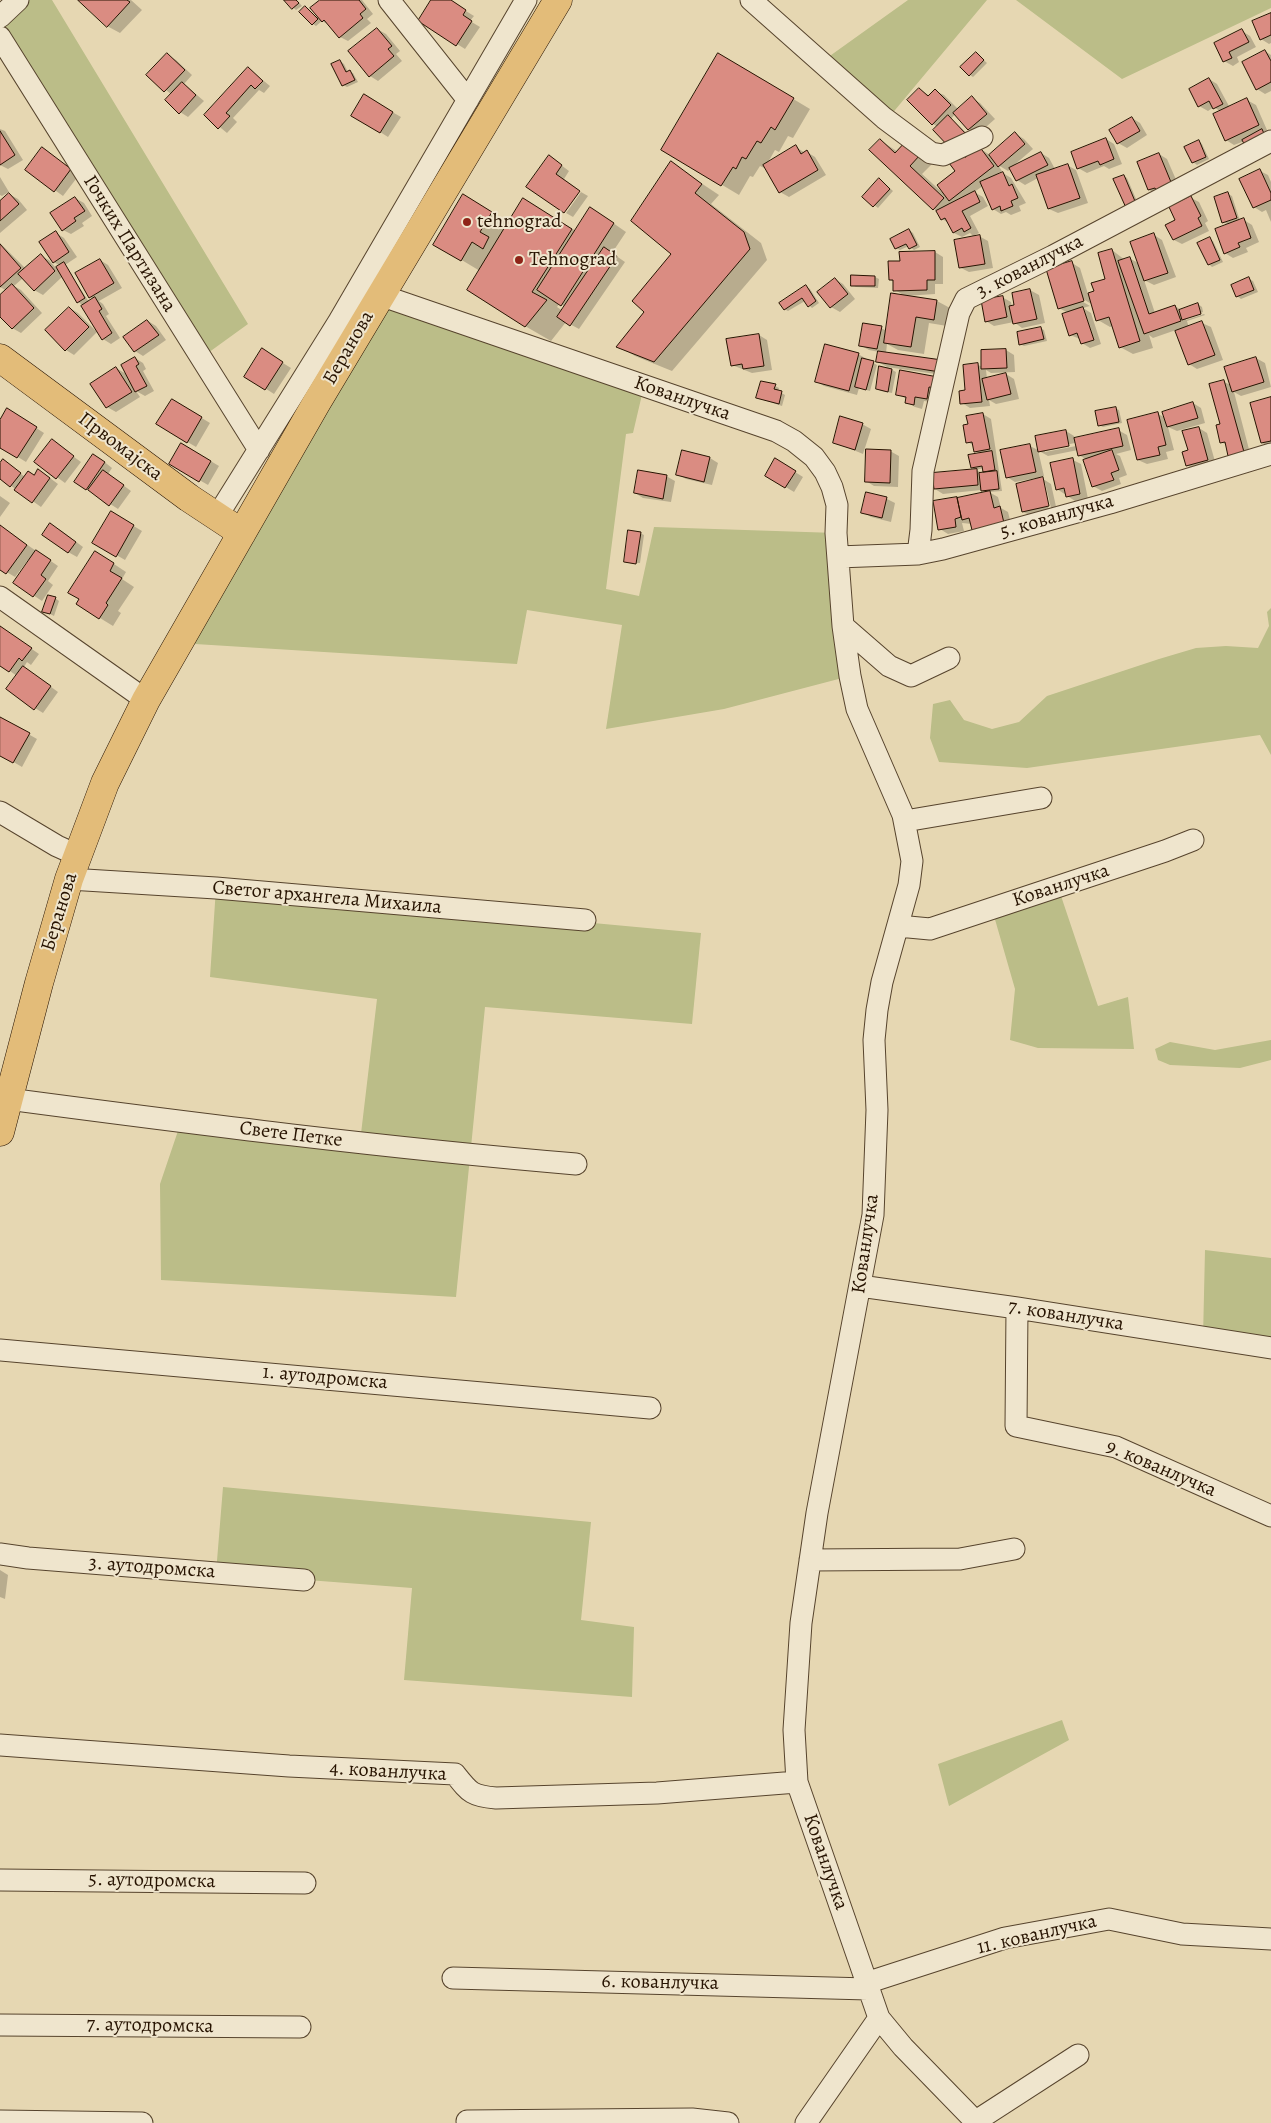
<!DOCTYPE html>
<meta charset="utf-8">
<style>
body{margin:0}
canvas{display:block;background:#e6d7b2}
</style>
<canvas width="1271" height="2123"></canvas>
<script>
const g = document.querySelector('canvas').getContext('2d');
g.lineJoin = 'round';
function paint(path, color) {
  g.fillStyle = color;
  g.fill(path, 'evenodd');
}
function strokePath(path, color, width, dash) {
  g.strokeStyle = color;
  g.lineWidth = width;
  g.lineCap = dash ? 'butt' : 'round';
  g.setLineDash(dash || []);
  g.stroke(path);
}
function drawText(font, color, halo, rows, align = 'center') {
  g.font = font + ' Alegreya,serif';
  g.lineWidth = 4;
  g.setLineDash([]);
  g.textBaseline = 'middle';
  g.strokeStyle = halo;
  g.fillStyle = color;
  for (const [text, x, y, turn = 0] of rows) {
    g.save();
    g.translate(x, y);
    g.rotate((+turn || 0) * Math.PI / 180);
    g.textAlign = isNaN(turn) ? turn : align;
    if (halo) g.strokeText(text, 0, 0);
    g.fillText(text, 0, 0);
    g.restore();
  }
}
paint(new Path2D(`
 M18 0H52L248 324 201 358 0 37V17Z
 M908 0H987L885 122 820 63Z
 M1016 0H1271V8L1122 79Z
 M380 295 644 386 633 433 626 434 606 589 639 596 654 527 836 533 850 676 724 709 606 729 622 625 527 610 517 664 179 643Z
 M1271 608V755L1260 735 1027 768 939 762 930 738 933 704 950 700 964 720 992 729 1019 722 1047 696 1159 659 1196 648 1226 646 1258 648 1269 626 1267 612Z
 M1058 887 1098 1006 1128 997 1134 1049 1038 1048 1010 1040 1015 989 992 909Z
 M216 888 701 933 692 1024 485 1007 456 1297 161 1280 160 1184 181 1122 360 1142 377 999 210 977Z
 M1271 1040V1060L1240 1068 1170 1065 1158 1060 1155 1049 1170 1042 1215 1050Z
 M1205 1250 1271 1258V1348L1203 1338Z
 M223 1487 591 1522 581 1620 634 1627 632 1697 404 1680 412 1588 216 1573Z
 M1062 1720 1069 1740 949 1806 938 1764Z`), '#bbbd88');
paint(new Path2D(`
 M80 0H131L142 10 120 33 107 26Z
 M285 0H297L302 6 296 10Z
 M322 0H362L373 14 367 19 371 23 348 41 340 37 331 26 322 21 316 26 313 24 305 7 317 18Z
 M432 0H448L474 16 470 21 480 27 465 49 419 20Z
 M1271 14V43L1269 44 1261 39Z
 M377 29 386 34 400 51 396 54 402 61 378 81 370 76Z
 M1242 31 1250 36 1256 47 1237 57 1239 62 1233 66 1224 61 1216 44Z
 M1265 51 1271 55V91L1265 94 1257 89Z
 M976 53 987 63 973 77 970 75Z
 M718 54 810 109 793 138 788 136 779 152 775 150 767 164 796 147 805 153 807 152 815 157 826 175 789 197 780 192 765 167 764 168 760 166 753 177 750 176 739 195 662 149Z
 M167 55 176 60 192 75 184 84 204 101 188 117 180 112 172 95 148 75Z
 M340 61 344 64 348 72 353 73 358 82 347 87 343 85Z
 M248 68 270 86 264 93 259 90 233 118 237 122 227 133 205 115Z
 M1209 79 1217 84 1230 108 1247 100 1256 105 1267 130 1263 132 1266 133 1234 145 1226 140 1221 112 1214 107 1208 111 1199 106Z
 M919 89 930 96 935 91 944 95 959 110 972 98 980 103 995 119 978 134 969 129 955 114 951 119 974 140 938 127 933 124Z
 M364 96 401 117 388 137 353 115Z
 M1132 118 1140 123 1147 135 1127 148 1118 143Z
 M0 129 5 131 23 160 8 169 0 165Z
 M1016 134 1024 139 1033 149 1013 166 1041 153 1049 158 1055 169 1067 165 1076 170 1088 203 1058 213 1049 209 1038 178 1025 185 1017 180 1011 168 1008 171 998 165 1002 171 996 175 1003 173 1011 178 1026 203 1019 206 1021 211 1011 215 1006 212 1001 214 993 209 983 186 974 192 983 197 988 206 970 216 979 233 973 236 970 233 962 237 954 233 949 223 942 219 938 212 934 209 880 140 898 152 906 143 933 163 922 174 944 194 957 171 962 155 967 158 979 148 990 155Z
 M1106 139 1114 144 1122 164 1109 169 1104 166 1087 173 1078 168Z
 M1199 141 1202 144 1209 159 1197 165 1193 162 1186 147Z
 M42 149 79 175 63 196 27 170Z
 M1159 154 1167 159 1181 191 1158 194 1149 190Z
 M557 162 569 171 564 179 579 190 564 212 528 186Z
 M671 163 719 195 711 204 761 243 767 260 672 371 635 356 618 346 646 311 673 254Z
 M1260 171 1268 175 1271 182V222L1266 210 1262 212 1254 207Z
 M1124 176 1127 178 1140 208 1115 180Z
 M0 177 9 192 2 196 0 195Z
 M883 182 893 191 878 208 864 197Z
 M581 192 588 196 573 217 566 213Z
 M9 194 18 199 27 210 0 233V203Z
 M1228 194 1232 196 1240 221 1244 220 1252 225 1259 242 1246 248 1248 252 1233 258 1225 253 1229 225 1223 222Z
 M464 196 510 223 549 215 576 231 603 216 626 232 612 253 625 262 579 329 566 322 551 341 525 326 480 271 435 244ZM560 303 565 307 563 311 557 307Z
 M75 198 84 203 92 216 82 223 84 226 71 234 63 230Z
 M1191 198 1199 202 1208 221 1205 223 1209 231 1182 244 1174 240 1177 220Z
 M909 230 913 233 920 247 914 250 909 246 900 250 896 248Z
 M56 233 64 238 77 257 65 265 89 302 94 299 90 297 100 260 108 265 122 288 99 301 103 304 109 314 106 316 120 338 111 344 103 339 84 306 78 302 63 276 43 295 34 290 23 278 14 286 21 290 42 313 21 333 12 328 0 315V297L7 291 0 287V243L26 269 41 256 49 260 56 268 60 266 54 262Z
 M1154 235 1162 240 1176 277 1154 285 1144 280 1155 313 1175 306 1181 310 1198 304 1202 307 1203 312 1186 318V320L1204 314 1205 315 1187 321 1189 328 1202 323 1211 327 1223 360 1197 369 1189 364 1176 330 1153 338 1149 335 1153 348 1133 354 1120 347 1113 326 1110 327 1098 320 1093 305 1080 297 1078 299 1090 306 1083 308 1091 313 1101 344 1090 348 1082 343 1080 339 1070 335 1068 313 1059 308 1072 263 1080 268 1088 294 1095 291 1107 280 1112 250 1125 260 1129 258 1140 264Z
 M979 236 988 241 993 268 969 272 961 268Z
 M1210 239 1213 241 1223 262 1212 267 1209 264Z
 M935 252 943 257V284H935V294L905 296 937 301 950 308 947 326 929 323 924 354 898 350 887 344 886 353 949 376 887 367 896 372 892 393 881 391 877 389 891 369 878 362 879 352 869 350 860 345 881 328 887 331 905 296 895 290 894 282 890 280 901 262Z
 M875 277 879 279 878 288 856 287 852 285Z
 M835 279 843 284 855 299 840 312 831 307Z
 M1249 279 1253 281 1258 292 1241 299 1237 296Z
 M807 287 810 289 819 303 812 308 805 301 788 311 784 309Z
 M1030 290 1039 295 1045 323 1022 328 1014 322 994 326 986 321 1002 297 1011 302 1012 307 1015 306 1013 294Z
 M70 308 78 313 97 332 74 355 66 350Z
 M148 321 156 326 166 340 143 356 135 351 125 337Z
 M1040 328 1044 330 1047 341 1024 346 1020 344Z
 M759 335 767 340 772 370 752 373 732 365Z
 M1006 350 1014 355 1015 372 991 373 986 370 987 379 1006 374 1014 379 1019 399 996 404 989 400 990 406 970 408 962 403 978 365 983 367Z
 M858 354 877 365 870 391 859 388 857 395 824 386 816 381Z
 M270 355 291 368 274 394 246 376Z
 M135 358 143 363 146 369 143 371 154 391 145 396 136 391 140 397 116 412 107 407 116 368 128 375Z
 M1256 358 1265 363 1271 387 1241 396 1234 392 1251 457 1221 442V425L1224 382 1231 385Z
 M937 378 935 403 924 401 922 409 915 407 906 402 907 399 897 394Z
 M775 386 779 388 778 391 785 395 782 406 758 398Z
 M1271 398V447L1262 443Z
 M172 400 210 423 196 447 157 424Z
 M1193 403 1201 408 1205 423 1177 431 1168 427 1174 450 1166 452 1168 459 1147 464 1138 460 1158 414 1166 418Z
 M1115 408 1119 410 1122 423 1103 427 1099 425Z
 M983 414 991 419 1002 491 989 492 998 497 1001 508 1008 512 1012 528 962 523 964 531 948 534 940 529 935 502 986 493 981 490 943 494 935 489 976 470 985 474 984 468 975 470 972 467 980 454 975 451 974 446 968 442Z
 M16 415 44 433 26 462 0 446V422Z
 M862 424 871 429 863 454 834 442Z
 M1199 428 1207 433 1216 465 1195 470 1187 465 1189 451Z
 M1118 430 1127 435 1131 450 1116 454 1120 456 1127 475 1119 478 1121 484 1102 491 1093 486 1087 460 1079 455 1078 450 1048 456 1039 451 1066 431 1074 436 1075 439ZM1075 443 1076 446 1045 452V449Z
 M52 441 81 462 65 483 35 461Z
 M182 444 219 466 208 485 170 463Z
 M1030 446 1038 450 1044 476 1040 477 1051 484 1057 511 1052 512 1045 483H1043L1049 512 1032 516 1023 512 1037 478 1015 482 1007 477Z
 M890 451 899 456 898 487 874 486 866 481Z
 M710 458 718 463 712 485 686 479 677 474Z
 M102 460 112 468 108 474 131 491 118 509 87 489Z
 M776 460 803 477 794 492 766 475Z
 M1073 460 1081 464 1088 499 1075 501 1057 489Z
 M7 463 25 477 46 475 58 484 41 507 0 478V465Z
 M666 476 675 481 671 502 643 498 635 493Z
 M867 494 887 499 895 503 891 522 871 517 863 512Z
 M0 496 10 503 0 517Z
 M112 513 142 531 125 560 94 542Z
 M0 526 58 566 48 581 53 585 42 601 15 583 30 561 28 560 15 577 0 568Z
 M59 529 83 547 77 557 68 552Z
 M640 533 644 535 640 563H627L625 561Z
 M108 560 126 572 122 579 134 587 118 611 121 613 113 626 77 604Z
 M55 598 59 601 54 616 44 611Z
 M0 627 39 654 31 665 27 662 24 667 58 692 43 713 35 708 17 676 0 664Z
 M0 718 37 739 22 767 0 754Z
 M0 1570 8 1575 5 1599 0 1597Z`), '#0003');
const building = new Path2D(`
 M78 0H127L130 2 107 27Z
 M284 0H296L299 3 292 9Z
 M320 0H359L366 9 360 14 363 18 339 38 324 20 322 22 310 8Z
 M431 0H451L466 10 463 15 472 21 456 46 418 21Z
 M305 6 318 19 312 25 299 12Z
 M1271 13V35L1260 40 1252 21Z
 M377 28 392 46 388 49 394 56 369 77 348 51Z
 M1242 29 1249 42 1229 52 1232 58 1223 62 1214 43Z
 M1265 50 1271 61V82L1256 90 1242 62Z
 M976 52 984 60 969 76 960 67Z
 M167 53 185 70 164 92 146 75Z
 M718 53 794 98 775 130 771 127 761 143 757 141 746 159 742 157 736 169 733 167 721 186 661 150Z
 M340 60 346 72 350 70 355 80 342 86 331 64Z
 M248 67 263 81 255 89 251 85 226 113 230 116 218 129 204 115Z
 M1209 78 1223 104 1213 109 1209 101 1198 107 1189 89Z
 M182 82 196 95 179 114 165 100Z
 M919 88 928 96 935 89 951 105 932 125 907 100Z
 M364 94 393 112 380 133 351 116Z
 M972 96 987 114 968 130 953 113Z
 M1247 98 1259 125 1225 141 1213 114Z
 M948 115 966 134 951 149 933 130Z
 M1132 117 1140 131 1117 144 1109 130Z
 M1262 129 1266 138 1247 149 1242 140Z
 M0 131 15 155 0 165Z
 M1015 132 1025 144 998 167 989 155Z
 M1106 138 1114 159 1100 165 1098 161 1077 169 1071 152Z
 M880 139 895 153 906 141 920 155 910 166 944 198 933 210 869 150Z
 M1199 140 1206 157 1192 163 1184 147Z
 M796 145 801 154 807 150 818 170 779 193 763 165Z
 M979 146 994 166 949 201 937 185 955 171 949 163 962 153 965 157Z
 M42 147 71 169 54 192 25 170Z
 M1041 152 1048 165 1016 181 1009 168Z
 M1159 153 1173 187 1158 193 1155 188 1148 190 1137 162Z
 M549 155 562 165 556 174 580 191 564 213 526 187Z
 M671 161 702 184 695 193 744 232 750 249 654 362 616 347 644 312 632 301 671 254 631 221Z
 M1068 164 1080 198 1048 209 1036 175Z
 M1260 169 1271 193V200L1253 208 1239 179Z
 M1003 172 1009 186 1012 184 1018 198 1011 201 1013 206 1001 211 1000 206 992 210 980 182Z
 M1124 175 1137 206 1127 210 1113 179Z
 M879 178 890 189 873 207 862 197Z
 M975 191 980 202 962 211 971 228 964 232 962 228 953 233 945 218 941 220 936 211Z
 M1228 192 1237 218 1222 223 1214 197Z
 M9 193 19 204 0 221V201Z
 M463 194 492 212 480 232 489 237 483 249 472 242 461 261 433 245Z
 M1191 196 1201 216 1198 218 1202 226 1173 240 1165 225 1175 220 1169 207Z
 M75 197 85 211 74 218 76 221 62 231 50 213Z
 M523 198 572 229 532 292 547 300 525 327 467 290Z
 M590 207 614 223 561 306 537 290Z
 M1244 218 1251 238 1238 243 1240 247 1224 254 1215 229Z
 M909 229 917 245 909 249 906 244 895 249 890 239Z
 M56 231 69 252 53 263 39 242Z
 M1154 233 1168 273 1144 281 1130 242Z
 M980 235 985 264 959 268 954 240Z
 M1210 237 1220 260 1208 265 1197 243Z
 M0 244 21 268 0 287Z
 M604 247 617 256 570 326 557 317Z
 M1112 249 1140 341 1119 348 1109 317 1096 321 1088 293 1094 291 1091 283 1105 279 1098 253Z
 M935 251V280H927V290L893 291V280H889L888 261H900L899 252Z
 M41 254 55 271 34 291 18 274Z
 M1130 257 1149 314 1175 305 1181 321 1144 334 1118 261Z
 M100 259 114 283 89 298 75 273Z
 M1072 261 1084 301 1058 309 1046 269Z
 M64 262 85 298 77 303 56 267Z
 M851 275 875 276V286H851Z
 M1249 277 1254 290 1236 297 1231 285Z
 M835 278 848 294 830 308 817 292Z
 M12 284 34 308 12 329 0 317V295Z
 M806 285 816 301 808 307 802 298 784 310 779 303Z
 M1030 289 1037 319 1013 324 1009 306 1014 305 1012 293Z
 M891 293 937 300 934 320 916 317 911 347 884 343Z
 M1003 296 1007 317 985 322 981 300Z
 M95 297 102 309 99 311 112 333 102 340 81 306Z
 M1198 303 1201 314 1182 320 1179 310Z
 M69 307 89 327 65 351 45 330Z
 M1083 307 1094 340 1081 344 1077 333 1069 336 1062 314Z
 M147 320 159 335 134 352 123 337Z
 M1202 321 1215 355 1188 365 1175 331Z
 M863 323 882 326 877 349 859 346Z
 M1041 327 1044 339 1019 345 1017 332Z
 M759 334 764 366 743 369 742 364 731 366 726 339Z
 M825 344 859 353 849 391 815 382Z
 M262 348 283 362 265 390 244 377Z
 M1006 349 1007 368 981 369V350Z
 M878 351 942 360 940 372 876 362Z
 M135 357 139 364 136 366 147 386 135 392 121 365Z
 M1256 357 1264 382 1232 392 1224 367Z
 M862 358 874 361 866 390 855 387Z
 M978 363 982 402 960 404 959 391 965 390 963 365Z
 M879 366 892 369 888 392 876 389Z
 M116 367 132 392 106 408 90 384Z
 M900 370 938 377 936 388 929 387 927 399 915 397 914 405 905 403 906 397 896 395Z
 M1006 373 1011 394 987 400 982 379Z
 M1224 380 1244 452 1228 456 1225 442 1220 443 1216 425 1220 424 1209 384Z
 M761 381 776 384 774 389 782 391 779 404 756 398Z
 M1271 397V441L1261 443 1250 403Z
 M172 399 202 417 187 443 156 424Z
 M1193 402 1198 418 1167 427 1162 412Z
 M1116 407 1119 422 1098 426 1095 411Z
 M7 408 37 427 17 458 0 448V420Z
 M1158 412 1166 445 1158 447 1160 455 1137 460 1127 420Z
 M983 413 990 449 974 452 972 442 966 443 963 425 968 424 966 416Z
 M840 416 863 423 855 450 833 443Z
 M1199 427 1208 460 1186 466 1182 452 1188 450 1182 431Z
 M1119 428 1123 446 1078 456 1074 438Z
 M1066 430 1069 446 1038 452 1035 436Z
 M52 439 74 456 56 479 34 462Z
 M181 443 211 461 199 482 169 464Z
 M1030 444 1036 472 1006 478 1000 450Z
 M866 449 891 450 890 483 865 482Z
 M682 450 710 457 704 482 676 475Z
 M1112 450 1119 470 1111 473 1114 480 1092 487 1083 460Z
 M992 451 995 470 983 472 982 466 971 468 968 455Z
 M93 454 105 462 86 490 74 482Z
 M775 458 796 471 785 488 765 476Z
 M1073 458 1080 494 1066 497 1064 488 1056 490 1050 463Z
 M3 459 21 473 10 487 0 479V463Z
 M38 469 50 478 32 503 14 490 28 471 34 475Z
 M977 469 978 485 934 489 932 473Z
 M103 470 124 485 109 506 88 490Z
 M638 470 667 475 663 499 634 493Z
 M997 471 999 489 981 491 979 473Z
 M1043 477 1049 506 1022 512 1016 484Z
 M990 491 994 508 1000 506 1004 523 972 530 969 518 962 520 957 498Z
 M866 492 887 497 882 518 861 513Z
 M957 497 961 517 955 519 956 527 938 530 933 501Z
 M111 511 134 525 116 557 92 543Z
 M50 523 76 542 68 553 42 535Z
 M0 525 27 545 6 574 0 570Z
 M628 530 641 532 636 564 624 562Z
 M36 550 51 560 41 575 46 579 33 597 13 583Z
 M95 551 114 563 110 571 122 578 106 603 108 605 99 619 76 604 79 599 68 593Z
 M48 595 56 597 50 614 42 612Z
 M0 626 32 648 22 661 19 658 9 672 0 666Z
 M23 666 51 686 34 710 6 689Z
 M0 717 30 733 13 763 0 756Z`);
paint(building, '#da8c82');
strokePath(building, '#271301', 1);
const minor = new Path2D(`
 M389 0 468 100
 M751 0 884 118 931 153 943 155 982 137
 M0 17 18 0
 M0 37 259 450
 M380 295 776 431 794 441 814 457 825 472 832 487 837 505 836 533 843 626 850 676 857 709 903 815 912 861 909 885 882 982 877 1010 874 1040 877 1110 873 1215 817 1513 801 1623 794 1730 797 1782 879 2018 903 2047 977 2123
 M216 518 339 321 526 0
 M918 554 921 530 923 471 959 313 966 299 1053 256 1271 141
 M838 557 918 554 943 549 1110 503 1271 454
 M0 597 146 700
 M843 626 889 666 911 676 949 658
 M0 812 57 846 77 855
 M905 821 1041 798
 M69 879 216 888 585 920
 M898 926 930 929 1165 851 1193 840
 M8 1099C197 1124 386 1148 576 1164
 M860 1286 1017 1308 1271 1348
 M1017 1308 1016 1426 1116 1447 1271 1516
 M0 1350 650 1408
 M0 1554 28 1558 304 1580
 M810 1560 960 1559 1014 1549
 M0 1745 289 1766 455 1774C470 1793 472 1796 496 1798L657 1793 797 1782
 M0 1880 305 1883
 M453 1978 868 1989
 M866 1983 1005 1938 1109 1919 1182 1934 1271 1939
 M0 2025 300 2027
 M0 2121 142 2123
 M467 2121 692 2119 728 2123
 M976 2121 1078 2055
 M806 2123 879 2018`);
const major = new Path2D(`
 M0 358 189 498 242 533
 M0 1132 39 983 69 879 105 783 146 700 317 402 558 0`);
strokePath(minor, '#57442d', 23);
strokePath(major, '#271301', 29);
strokePath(minor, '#efe5cd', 21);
strokePath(major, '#e3bc79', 28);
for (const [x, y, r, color] of [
 [467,222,5,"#8f2418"],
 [519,260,5,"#8f2418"]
]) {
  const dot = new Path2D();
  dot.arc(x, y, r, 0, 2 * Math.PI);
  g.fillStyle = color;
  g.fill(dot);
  strokePath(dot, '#efe5cd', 2);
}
drawText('20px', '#271301', '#efe5cd', [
 ["tehnograd",477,222],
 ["Tehnograd",529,260]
], 'left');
drawText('20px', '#271301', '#efe5cd', [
 ["Гочких Партизана",129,244,58],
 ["3. кованлучка",1030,267,-27],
 ["Беранова",349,348,-60],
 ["Кованлучка",682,399,19],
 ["Првомајска",120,447,37],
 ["5. кованлучка",1057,517,-16],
 ["Кованлучка",1061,886,-18],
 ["Светог архангела Михаила",327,898,5],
 ["Беранова",60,912,-73],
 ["Свете Петке",291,1135,7],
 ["Кованлучка",866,1244,-82],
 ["7. кованлучка",1066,1316,9],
 ["1. аутодромска",325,1378,5],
 ["9. кованлучка",1161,1469,23],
 ["3. аутодромска",152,1568,4],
 ["4. кованлучка",388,1772,3],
 ["Кованлучка",825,1862,71],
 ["5. аутодромска",152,1881,1],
 ["11. кованлучка",1037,1935,-13],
 ["6. кованлучка",660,1983,1],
 ["7. аутодромска",150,2026,1]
]);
</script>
